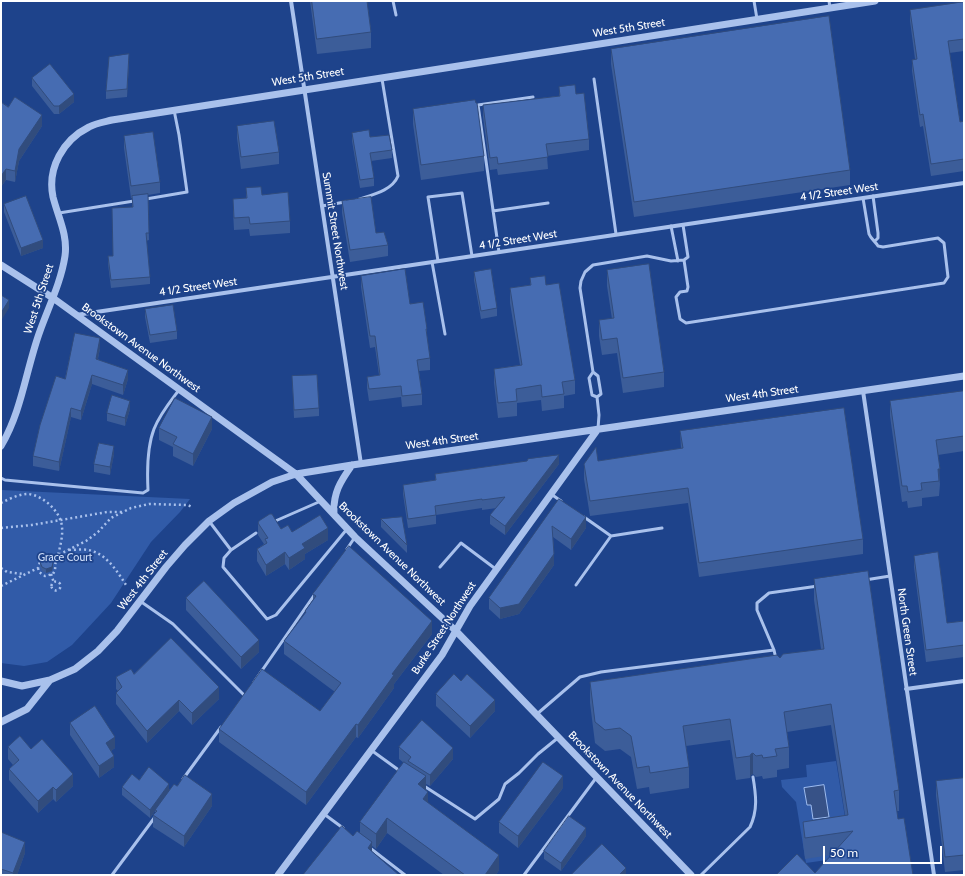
<!DOCTYPE html>
<style>
body{margin:0}
#map{position:relative;width:965px;height:876px;overflow:hidden;background:#1e438b;font-family:Cabin,sans-serif}
canvas{display:block}
.frame{position:absolute;inset:0;border:2px solid #fff;pointer-events:none}
.scale{position:absolute;left:823px;top:846px;width:119px;height:18px;box-sizing:border-box;border:2px solid #fff;border-top:0;padding-left:5px;font-size:12px;line-height:14px;white-space:nowrap;color:#fff;-webkit-text-stroke:3px #1e438b;paint-order:stroke}
</style>
<div id="map">
<canvas width="965" height="876"></canvas>
<div class="frame"></div>
<div class="scale">50 m</div>
</div>
<script>
const g = document.querySelector('canvas').getContext('2d');
g.lineJoin = 'round';
function paint(path, color) {
  g.fillStyle = color;
  g.fill(path, 'evenodd');
}
function strokePath(path, color, width, dash) {
  g.strokeStyle = color;
  g.lineWidth = width;
  g.lineCap = dash ? 'butt' : 'round';
  g.setLineDash(dash || []);
  g.stroke(path);
}
function drawText(font, color, halo, rows, align = 'center') {
  g.font = font + ' Cabin,sans-serif';
  g.lineWidth = 3.5;
  g.setLineDash([]);
  g.textBaseline = 'middle';
  g.strokeStyle = halo;
  g.fillStyle = color;
  for (const [text, x, y, turn = 0] of rows) {
    g.save();
    g.translate(x, y);
    g.rotate((+turn || 0) * Math.PI / 180);
    g.textAlign = isNaN(turn) ? turn : align;
    if (halo) g.strokeText(text, 0, 0);
    g.fillText(text, 0, 0);
    g.restore();
  }
}
paint(new Path2D(`
 M1 490 190 499 180 512 151 542 111 603 72 645 47 662 24 666 1 663Z
 M836 761 854 874 853 875 834 859 806 863 796 802 782 787 781 780 807 777 806 765Z`), '#315ba8');
const water = new Path2D(`
 M824 785 829 817 813 819 811 805H807L804 788Z`);
paint(water, '#375287');
strokePath(water, '#9dbbee', 1);
strokePath(new Path2D(`
 M1 503C9 499 19 494 28 494 43 495 61 512 62 527 63 536 60 547 58 555
 M1 528 32 525 107 512H123
 M69 550C75 550 82 549 88 550 106 553 117 571 126 585
 M50 559 86 541 98 532 111 518 131 508 149 504 188 505 192 507
 M1 568 7 572 23 574
 M38 568 39 572 45 576 53 574 55 570 56 556
 M51 574 54 583
 M51.5 586a4.5 4.5 0 1 1 9 0a4.5 4.5 0 1 1-9 0Z
 M1 586 38 568 40 562`), '#a9c1ec', 2.5, [2, 3]);
strokePath(new Path2D(`
 M393 1 396 15
 M754 1 757 19
 M829 1 830 8
 M594 79 616 234
 M873 196 878 233V238L875 241
 M146 199 187 192 179 135 174 110
 M357 200C371 195 392 191 398 176L382 79
 M322 206 345 202
 M493 211 548 203
 M59 213 134 201
 M671 226 678 261
 M499 252 478 105 533 97
 M684 260 688 287 687 291 680 292 676 297 680 319 686 323 944 283 948 277 944 243 938 238 883 247 878 246C875 241 871 239 869 234L863 198
 M438 261 428 197 462 193 472 256
 M432 262 445 334
 M593 372 580 288 581 281 585 272 593 265 647 256 671 261 684 260 688 257 683 225
 M597 397 601 394 598 376 593 372 589 378 592 395 597 397 599 415 598 429
 M1 478 5 480 143 493 148 490C147 470 147 447 154 429 160 414 170 402 179 390
 M551 494 561 501
 M584 517 611 536 662 528
 M209 521 231 550 224 558 223 567 267 619 276 615 347 529
 M273 522 321 501
 M347 549 355 537
 M231 550 256 533
 M440 567 461 543 497 570
 M865 580 890 576
 M576 585 611 536
 M140 601 173 624 244 695
 M776 659 774 650 757 610V603L769 593 818 586
 M254 682 315 594
 M537 714 580 677 601 672 774 650
 M371 750 400 771
 M183 779 221 727
 M424 786 475 819 499 799 505 784 519 773 538 754 559 737
 M324 814 343 828
 M370 848 405 875
 M112 875 155 817
 M524 875 596 778
 M701 875 750 827C758 810 756 795 753 777`), '#a9c1ec', 3);
strokePath(new Path2D(`
 M291 1 361 464
 M76 315 964 183
 M863 391 934 875
 M906 689 964 681`), '#a9c1ec', 4);
strokePath(new Path2D(`
 M1 265 53 298 296 474 355 537 456 631 691 875
 M1 446C22 411 26 369 40 331 49 306 61 282 65 256 68 235 58 217 53 197 47 168 63 140 89 127 96 123 104 122 112 120L875 1
 M334 514C333 493 340 482 352 465
 M1 681 22 686 50 680 75 669 98 651 117 631 166 567 185 545 209 521 234 503 272 482 296 474 352 465 964 376
 M1 722 27 709 50 680
 M278 875 442 655 470 606 598 429`), '#a9c1ec', 7);
paint(new Path2D(`
 M310 1H367L371 32V48L317 54Z
 M964 2V51L949 53 960 122 964 121V171L931 176 923 126 920 127 912 71V60L915 59 910 21V10Z
 M611 49 850 170V185L634 217 611 64Z
 M129 62 127 97 106 99V91Z
 M32 78 74 102 59 114H54L32 86Z
 M559 87 576 94 589 139V150L547 156 548 169 498 175 497 169 490 170 483 117V105L559 96Z
 M1 102 42 126 19 161 15 182 6 180 1 187Z
 M413 109 484 156V171L421 180 413 124Z
 M237 126 279 152V164L241 169 237 138Z
 M352 133 370 137 392 150V158L371 161 374 178V186L360 188 352 141Z
 M124 136 160 182V193L148 195 149 240 146 241 150 277V284L111 288 108 264V256H113L132 207V198H131L124 148Z
 M246 188 262 195 290 221V233L250 236 249 229 234 230 233 211V199L246 198Z
 M342 201 388 245V256L350 262 342 213Z
 M4 204 43 248 21 256 4 212Z
 M607 270 664 372V387L623 393 617 353 602 355 599 336V320L612 319 607 286Z
 M474 272 497 308V316L481 319 474 280Z
 M361 276 410 304 427 329V338L430 358V370L419 371 422 394V405L402 407 401 397 369 401 367 388V377L379 375 375 347 370 348 361 287Z
 M530 278 546 285 575 380V394L564 396V408L542 411 541 400 517 403V416L498 418 494 383V369L520 365 510 303V288L530 285Z
 M145 309 177 331V339L150 343 145 317Z
 M100 348 98 359 128 379 123 395 92 384 81 420 71 417 59 471 33 466V456L65 379Z
 M292 376 319 408V416L294 418Z
 M964 391V451L938 455 940 484 939 496 922 498V506L908 508 907 501 902 502 890 416V401Z
 M130 409 125 426 107 421V413Z
 M159 428 212 429 193 466 173 456V447L159 440Z
 M680 431 863 539V554L699 577 688 503 590 516 584 479V464L598 461 681 449Z
 M114 454 110 475 94 472V464Z
 M559 464 505 535 490 524V515L497 508 482 510V508L436 515V524L408 528 403 494V485L435 480V474Z
 M559 499 586 528 571 550 553 537 554 565 519 614 500 619 489 609V598Z
 M381 519 407 545V553L381 527Z
 M258 523 292 532 328 540 305 554V559L289 570 285 564 266 576 257 561V549L264 544 258 535Z
 M914 556 947 623 964 621V657L926 662 914 567Z
 M40 562 53 566 52 571 46 573 42 571 40 566Z
 M814 579 899 790V811H897L815 873 831 855 805 859 803 843V822L845 815 831 725 787 732 789 747V768L777 770V777L763 779 762 776 756 777 753 774 751 775 750 778 736 780 730 740 686 746 689 767V788L650 794 649 787 637 789 631 757 620 749 605 751 595 743 590 703V682L780 658 821 649 814 600Z
 M313 594 432 634 394 684V688L358 738 356 737 306 805 219 742V729L320 711 335 692 284 654V641L305 613V611L313 600Z
 M186 598 259 652 241 669 186 610Z
 M134 674 219 699 192 725 179 711 147 743 116 704V693L118 691 116 689V677Z
 M436 694 495 711 470 738 436 706Z
 M70 723 115 748 111 751 114 767 99 778 70 735Z
 M8 747 31 749 73 786 56 802 53 799 38 813 9 780V769L13 765 8 759Z
 M399 747 453 759 430 786 426 784V790L428 803 499 870 496 875H444L387 833 376 849 372 846 353 836 360 833V822L404 763 399 759Z
 M964 778V870L945 872 936 796V781Z
 M139 780 169 790 177 786 212 806 184 847 153 827V815L155 813V811L150 818 122 795V787Z
 M563 788 518 848 499 833V822Z
 M1 832 25 853 17 875H1Z
 M586 836 561 871 544 859V851Z`), '#3c5d99');
paint(new Path2D(`
 M129 54V62L127 97V89Z
 M74 94V102L59 114V106Z
 M42 115V126L19 161 15 182V171L19 149Z
 M6 169V180L1 187V176Z
 M43 240V248L21 256V248Z
 M9 300V308L1 321V313Z
 M100 338V348L96 368V359Z
 M128 370V379L123 395V385Z
 M92 375V384L81 420V411Z
 M130 401V409L125 426V418Z
 M71 408V417L59 471V462Z
 M212 417V429L193 466V454Z
 M114 446V454L110 475V467Z
 M559 455V464L505 535V526Z
 M938 469H940L939 484V481Z
 M586 517V528L571 550V539Z
 M328 528V540L305 554V559L289 570V558L302 544Z
 M285 552V564L266 576V565Z
 M554 554V565L519 614 500 619V608Z
 M53 562V566L52 571 46 573V569Z
 M432 621V634L394 684V688L358 738V725L392 674Z
 M259 640V652L241 669V657Z
 M219 687V699L192 725V713Z
 M179 700V711L147 743V731Z
 M495 700V711L470 738V726Z
 M356 724V737L306 805V792Z
 M115 737V748L106 755V743Z
 M453 748V759L430 786V775Z
 M753 753V774L751 775 750 778V756L751 754Z
 M114 756V767L99 778V766Z
 M73 774V786L56 802V790Z
 M426 776V791L418 784Z
 M563 776V788L518 848V836Z
 M169 784V792L155 810V811L150 818V810Z
 M53 787V799L38 813V801Z
 M428 792V807L423 799Z
 M212 794V806L184 847V836Z
 M387 818V833L376 849V834Z
 M586 828V836L561 871V863Z
 M25 842V853L17 875H13V873Z
 M372 842V854L368 848Z
 M499 855V870L496 875H485Z
 M626 868V875H619Z`), '#314c7d');
const building = new Path2D(`
 M312 1H367L371 32 317 39Z
 M964 2V39L948 41 960 122 964 121V159L931 164 923 114 920 115 912 60 917 59 910 10Z
 M829 16 850 170 634 202 611 49Z
 M129 54 127 89 106 91 109 57Z
 M50 64 74 94 59 106H54L32 78Z
 M575 85 576 94 584 93 589 139 546 144 548 157 498 164 497 157 490 158 483 105 560 96 559 87Z
 M15 97 42 115 19 149 15 171 6 169 1 176V102L8 107Z
 M475 100 476 103H477L484 156 421 165 413 109Z
 M274 121 279 152 241 157 237 126Z
 M369 130 370 137 389 135 392 150 370 153 374 178 360 180 352 133Z
 M153 132 160 182 131 186 124 136Z
 M261 187 262 195 288 192 290 221 250 224 249 217 234 218 233 199 247 198 246 188Z
 M148 194 149 233H146L150 277 111 280 108 256H113L112 208 133 207 132 196Z
 M26 196 43 240 21 248 4 204Z
 M371 197 376 233 384 232 388 245 350 250 342 201Z
 M649 264 664 372 623 378 617 338 602 340 599 320 614 318 607 270Z
 M405 269 410 304 423 302 427 329H426L430 358 417 360 422 394 402 396 401 386 369 389 367 377 380 375 375 336H370L361 276Z
 M491 269 497 308 481 311 474 272Z
 M545 276 546 285 559 283 575 380 562 382 564 394 542 397 541 385 516 389 517 401 498 403 494 369 522 365 510 288 531 285 530 278Z
 M1 295 9 300 1 313Z
 M173 305 177 331 150 335 145 309Z
 M75 333 100 338 96 359 128 370 123 385 92 375 81 411 71 408 59 462 33 456 40 425 56 376 65 379Z
 M317 375 319 408 294 410 292 376Z
 M964 391V436L936 440 940 469H938L939 481 921 483 922 490 908 492 907 486H902L890 401Z
 M112 395 130 401 125 418 107 413Z
 M175 398 212 417 193 454 173 444 177 437 159 428Z
 M844 408 863 539 699 563 688 488 590 501 584 464 596 447 598 461 683 448 680 431Z
 M99 443 114 446 110 467 94 464Z
 M559 455 505 526 490 515 505 497 482 500V499L435 506 436 515 408 519 403 485 436 480 435 474 527 461 528 459Z
 M559 499 586 517 571 539 552 526 554 554 519 604 500 608 489 598Z
 M270 514H272L281 529 288 525 292 532 320 515 328 528 302 544 305 548 289 558 285 552 266 565 257 549 267 543 265 539 268 538 258 523 259 521Z
 M402 517 407 545 381 519Z
 M349 546 432 621 392 674 394 675 358 725 356 724 306 792 219 729 262 669 320 711 341 683 284 641 306 612 305 611 316 596 313 594Z
 M938 552 947 623 964 621V645L926 650 914 556Z
 M46 555 52 557 53 562 52 567 46 569 42 567 40 562 42 558Z
 M868 571 899 790 894 791 898 819 904 818 913 875H776L797 854 815 873 853 831 805 838 803 822 848 815 831 704 784 712 789 747 775 749 777 756 763 758 762 755 756 756 753 753 751 754 750 756 736 758 730 719 683 726 689 767 650 773 649 766 637 768 631 736 620 728 605 730 595 722 590 682 777 655 780 658 783 654 824 649 814 579Z
 M204 581 259 640 241 657 186 598Z
 M171 638 219 687 192 713 179 700 147 731 116 693 122 687 116 677 131 669 134 674Z
 M454 674 461 681 467 674 495 700 470 726 436 694Z
 M95 706 115 737 106 743 114 756 99 766 70 723Z
 M422 720 453 748 430 775 408 761 411 757 399 747Z
 M20 736 31 749 42 739 73 774 56 790 53 787 38 801 9 769 19 760 8 747Z
 M404 762 426 776 418 784 428 792 423 799 499 855 485 875H465L387 818 376 834 360 822Z
 M543 762 563 776 518 836 499 822Z
 M149 767 169 784 150 810 122 787 132 774 139 780Z
 M185 775 212 794 184 836 153 815 157 811 155 810 174 784 177 786Z
 M964 778V855L945 857 936 781Z
 M569 816 586 828 561 863 544 851Z
 M342 826 353 836 357 831 372 842 368 848 399 875H303Z
 M1 832 25 842 13 873 1 869Z
 M602 844 626 868 619 875H571Z`);
paint(building, '#466cb2');
strokePath(building, '#314c7d', 1);
drawText('11px', '#fff', '#1e438b', [
 ["West 5th Street",629,28,-9],
 ["West 5th Street",308,77,-9],
 ["4 1/2 Street West",839,192,-8],
 ["Summit Street Northwest",335,231,81],
 ["4 1/2 Street West",518,240,-9],
 ["4 1/2 Street West",198,287,-8],
 ["West 5th Street",39,299,-72],
 ["Brookstown Avenue Northwest",141,348,36],
 ["West 4th Street",762,394,-8],
 ["West 4th Street",442,441,-8],
 ["Brookstown Avenue Northwest",392,554,44],
 ["West 4th Street",143,580,-52],
 ["Burke Street Northwest",444,628,-57],
 ["North Green Street",907,632,82],
 ["Brookstown Avenue Northwest",620,785,46]
]);
drawText('11px', '#cfdef9', '#1e438b', [
 ["Grace Court",65,558]
]);
</script>
